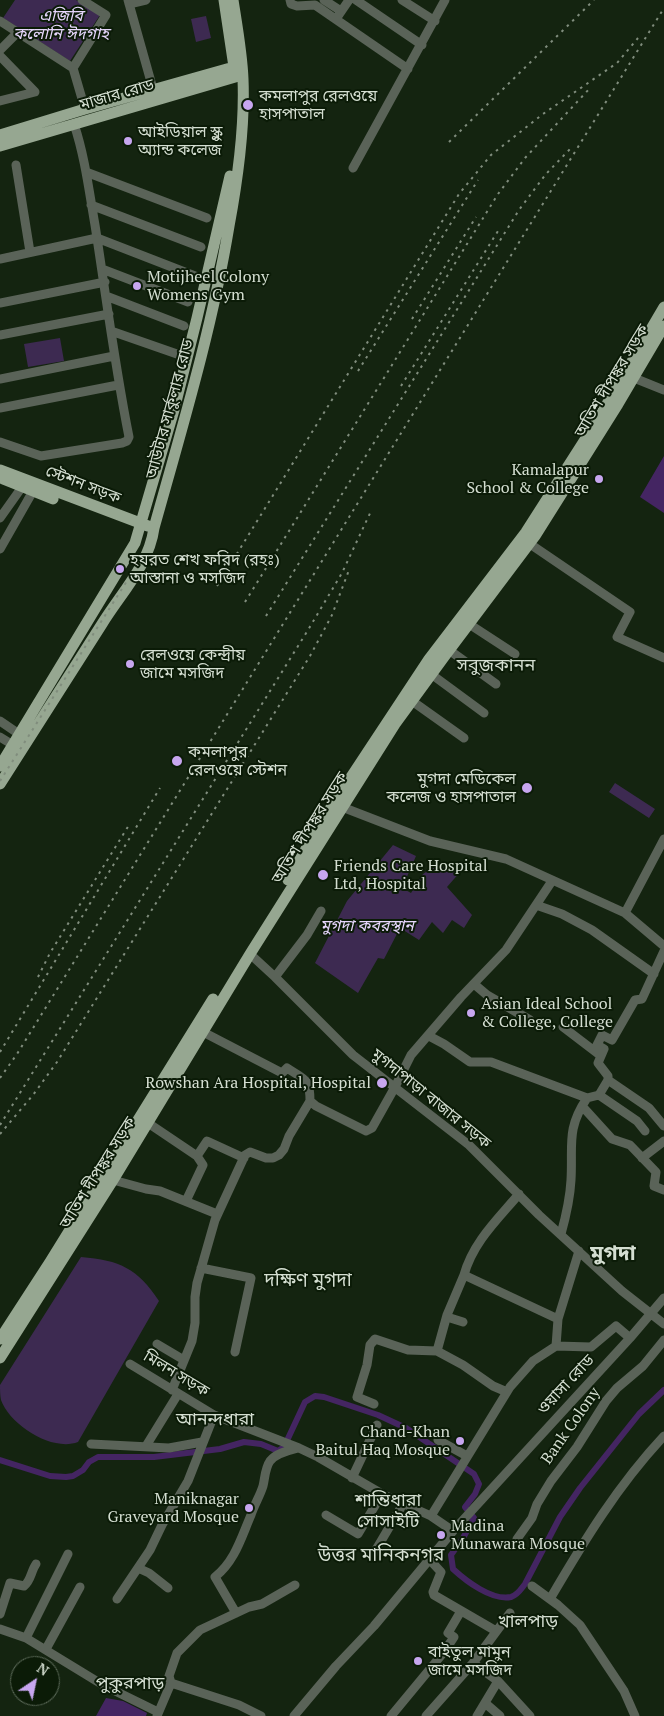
<!DOCTYPE html>
<meta charset="utf-8">
<style>
body{margin:0}
#map{position:relative;width:664px;height:1716px;overflow:hidden;background:#142410;font-family:"PT Serif",serif}
canvas{display:block}
.north{position:absolute;left:10px;top:1656px;width:50px;height:50px;box-sizing:border-box;background:#0b1b07;border:1px solid #5b6958;border-radius:50%;rotate:34deg;font-size:14px;font-weight:700;line-height:20px;text-align:center;color:#d4ded1}
.north::after{content:'';display:block;margin:auto;width:18px;height:22px;background:#c7a6ef;clip-path:polygon(50% 0,100% 100%,50% 72%,0 100%)}
</style>
<div id="map">
<canvas width="664" height="1716"></canvas>
<div class="north">N</div>
</div>
<script>
const g = document.querySelector('canvas').getContext('2d');
g.lineJoin = 'round';
function paint(path, color) {
  g.fillStyle = color;
  g.fill(path, 'evenodd');
}
function strokePath(path, color, width, dash) {
  g.strokeStyle = color;
  g.lineWidth = width;
  g.lineCap = dash ? 'butt' : 'round';
  g.setLineDash(dash || []);
  g.stroke(path);
}
function drawText(font, color, halo, rows, align = 'center') {
  g.font = font + ' "PT Serif","Noto Sans Bengali",serif';
  g.lineWidth = 4;
  g.setLineDash([]);
  g.textBaseline = 'middle';
  g.strokeStyle = halo;
  g.fillStyle = color;
  for (const [text, x, y, turn = 0] of rows) {
    g.save();
    g.translate(x, y);
    g.rotate((+turn || 0) * Math.PI / 180);
    g.textAlign = isNaN(turn) ? turn : align;
    if (halo) g.strokeText(text, 0, 0);
    g.fillText(text, 0, 0);
    g.restore();
  }
}
paint(new Path2D(`
 M15 0H76L100 15 70 61 3 18Z
 M206 16 211 38 196 42 191 19Z
 M60 338 64 361 28 367 24 344Z
 M615 783 655 809 649 818 609 792Z
 M393 845 416 856 402 888 411 893 423 874 437 865 461 871 447 887 472 915 464 928 452 920 443 933 432 922 419 940 400 928 384 959 378 958 358 993 315 963 347 901Z
 M81 1257C120 1260 138 1269 159 1301L78 1442C52 1452 10 1425 1 1400 0 1396 0 1389 0 1385Z`), '#3d2a51');
paint(new Path2D(`
 M664 456V513L640 497Z
 M106 1698 123 1701 147 1713 146 1716H96Z`), '#442562');
strokePath(new Path2D(`
 M0 1460 50 1476 66 1477 73 1476 83 1470 89 1462 98 1457H154L220 1449 244 1442 261 1444 278 1451 284 1447 305 1402 315 1396 324 1397 378 1415 406 1428 474 1474 479 1484 475 1494 465 1507 474 1518 463 1538 451 1555 453 1569C466 1581 492 1601 511 1597 518 1595 521 1589 525 1584L560 1517 580 1488 639 1414 664 1390`), '#442562', 6);
strokePath(new Path2D(`
 M128 0 153 89
 M290 0 291 4 297 6 315 5 408 69
 M324 0 341 11
 M356 0 422 45
 M402 0 435 21
 M129 4 146 0
 M336 19 349 0
 M0 21 73 68 85 109
 M0 50 18 32
 M0 56 35 92 0 101
 M73 68 106 15 82 0
 M16 165 30 252
 M353 168 445 0
 M86 172 207 218
 M91 205 201 247
 M0 259 97 238 195 276
 M102 269 188 302
 M106 296 184 326
 M0 303 105 282
 M111 331 177 354
 M0 335 109 314
 M634 378 664 390
 M0 379 114 356
 M0 408 118 385
 M0 442 41 456 122 443 127 441 129 437C115 367 106 296 95 225 89 191 85 157 74 124
 M0 518 22 487
 M530 544 630 612 617 637 664 658
 M0 549 33 491
 M469 624 515 654
 M449 650 496 684
 M431 674 484 713
 M412 701 464 738
 M0 721 19 734
 M0 737 13 745
 M342 807 430 841 506 859 625 913 664 946
 M536 905 562 914 592 930 654 974
 M625 913 664 839
 M664 951 642 999 635 1000 612 1040 602 1035 597 1045 604 1049 598 1063 608 1076V1080L649 1108 664 1126
 M250 954 275 977 353 1055 469 1145 539 1215 622 1291 664 1324
 M275 977 307 935 321 911
 M474 984 487 995 530 1020
 M563 1027 601 1056
 M203 1032 282 1073 287 1068C305 1080 310 1078 310 1101
 M429 1036 444 1044 470 1062H491L587 1098 599 1095 608 1080
 M395 1087 411 1055 461 997 506 950 552 881
 M599 1095 637 1121 645 1131
 M310 1101 316 1106 366 1131 372 1128 395 1087
 M582 1106 612 1139 630 1145 656 1172 654 1186 664 1190
 M148 1123 197 1156
 M642 1158 664 1141
 M113 1180 146 1189 160 1191 217 1214
 M186 1201 203 1165 197 1156 207 1141 244 1158
 M561 1234C566 1216 570 1199 571 1180 573 1145 566 1129 587 1098
 M201 1268 251 1278 235 1352
 M464 1275C473 1242 498 1219 519 1194
 M447 1317 463 1322
 M157 1344 184 1360
 M556 1346 558 1319 579 1251
 M437 1351 447 1315 464 1275 558 1319
 M130 1364 214 1415 299 1448 318 1457 382 1494 431 1516 453 1531
 M172 1390 192 1341 195 1323V1297L197 1283 215 1220 245 1155 250 1152 266 1158H273L279 1155 284 1149 289 1136 310 1101
 M374 1404 357 1397 367 1365 370 1345 375 1339 408 1350 437 1351 463 1365 493 1386 507 1392
 M438 1440 467 1456
 M91 1444 169 1448 202 1442
 M146 1446 178 1394
 M352 1478 377 1425
 M326 1515 358 1534 382 1494
 M431 1516 510 1387 533 1361 556 1346 591 1347 616 1326 630 1338
 M517 1539 532 1518 537 1504 551 1481 577 1447 606 1401 617 1388 643 1366 664 1340
 M374 1553 403 1504
 M429 1559 441 1572 433 1592 434 1595 496 1631
 M138 1568 149 1573 168 1588
 M532 1586 558 1605 580 1625 624 1691 635 1716
 M117 1599 150 1550 162 1525 188 1481 214 1415
 M550 1599C584 1541 618 1485 664 1436
 M236 1613 215 1577C235 1561 241 1538 251 1515 254 1505 260 1496 263 1486 265 1478 265 1468 270 1461 276 1453 290 1450 298 1448
 M0 1614 10 1583 24 1586C31 1581 31 1571 36 1564
 M0 1629 26 1638 103 1685 158 1712
 M26 1638 68 1554
 M46 1649 80 1587
 M473 1663 498 1681 530 1716
 M171 1683 169 1676 177 1653 200 1630 249 1607 262 1604 295 1585
 M171 1683 239 1705 261 1716
 M485 1703 500 1716
 M157 1716 171 1683
 M294 1716 336 1666 374 1626 453 1531 630 1338 664 1298
 M391 1716 444 1652 454 1637 448 1633 461 1611
 M426 1716 473 1663 510 1613
 M477 1716 498 1681`), '#5a6358', 9);
strokePath(new Path2D(`
 M224 0 234 67
 M0 135 85 109 241 65
 M0 146 242 75
 M0 470 148 526
 M3 479 53 499
 M0 766 135 543 174 410 197 318 230 176
 M0 784C34 730 68 677 102 624 121 593 149 565 154 528 182 428 212 329 229 226 238 178 245 128 243 79 242 53 237 26 233 0
 M288 880 324 818 429 659 526 532 597 421 664 307
 M0 1339 50 1262 213 999
 M0 1358 113 1180 250 954 395 724 444 657 535 536 618 404 664 326`), '#96a791', 11);
strokePath(new Path2D(`
 M449 142 594 0
 M412 319 476 217
 M358 371 478 180
 M401 386 498 231
 M217 586 459 194 491 155 543 114 617 63 638 38
 M245 602 498 194 525 158 591 87
 M266 616 519 210 546 174 571 148
 M0 781 132 573
 M38 977 50 953 129 825
 M0 1052 160 788
 M0 1078 17 1054 664 8
 M0 1125 308 630 342 573 372 509
 M0 1134 33 1095 57 1062 310 656 332 615 349 570`), '#808d7d', 2, [2.5, 5]);
for (const [x, y, r, color] of [
 [248,105,6,"#c7a6ef"],
 [128,141,5,"#c7a6ef"],
 [137,286,5,"#c7a6ef"],
 [599,479,5,"#c7a6ef"],
 [120,569,5,"#c7a6ef"],
 [130,664,5,"#c7a6ef"],
 [177,761,6,"#c7a6ef"],
 [527,788,6,"#c7a6ef"],
 [323,875,6,"#c7a6ef"],
 [471,1013,5,"#c7a6ef"],
 [382,1083,6,"#c7a6ef"],
 [460,1441,5,"#c7a6ef"],
 [249,1508,5,"#c7a6ef"],
 [441,1535,5,"#c7a6ef"],
 [418,1661,5,"#c7a6ef"]
]) {
  const dot = new Path2D();
  dot.arc(x, y, r, 0, 2 * Math.PI);
  g.fillStyle = color;
  g.fill(dot);
  strokePath(dot, '#0b1b07', 2);
}
drawText('italic 16px', '#e7d7fd', '#0b1b07', [
 ["এজিবি",61,16],
 ["কলোনি ঈদগাহ",61,34],
 ["মুগদা কবরস্থান",367,926]
]);
drawText('16px', '#d4ded1', '#0b1b07', [
 ["মাজার রোড",117,95,-16],
 ["অতিশ দীপঙ্কর সড়ক",612,381,-59],
 ["আউটার সার্কুলার রোড",170,409,-75],
 ["স্টেশন সড়ক",83,485,21],
 ["অতিশ দীপঙ্কর সড়ক",310,828,-58],
 ["মুগদাপাড়া বাজার সড়ক",431,1099,39],
 ["অতিশ দীপঙ্কর সড়ক",98,1173,-58],
 ["মিলন সড়ক",176,1374,31],
 ["ওয়াসা রোড",566,1385,-47],
 ["Bank Colony",571,1426,-55]
]);
drawText('16px', '#d4ded1', '#0b1b07', [
 ["কমলাপুর রেলওয়ে",259,96],
 ["হাসপাতাল",259,114],
 ["আইডিয়াল স্কুল",138,132],
 ["অ্যান্ড কলেজ",138,150],
 ["Motijheel Colony",147,277],
 ["Womens Gym",147,295],
 ["Kamalapur",589,470,"right"],
 ["School & College",589,488,"right"],
 ["হযরত শেখ ফরিদ (রহঃ)",130,560],
 ["আস্তানা ও মসজিদ",130,578],
 ["রেলওয়ে কেন্দ্রীয়",140,655],
 ["জামে মসজিদ",140,673],
 ["কমলাপুর",188,752],
 ["রেলওয়ে স্টেশন",188,770],
 ["মুগদা মেডিকেল",516,779,"right"],
 ["কলেজ ও হাসপাতাল",516,797,"right"],
 ["Friends Care Hospital",334,866],
 ["Ltd, Hospital",334,884],
 ["Asian Ideal School",481,1004],
 ["& College, College",481,1022],
 ["Rowshan Ara Hospital, Hospital",371,1083,"right"],
 ["Chand-Khan",450,1432,"right"],
 ["Baitul Haq Mosque",450,1450,"right"],
 ["Maniknagar",239,1499,"right"],
 ["Graveyard Mosque",239,1517,"right"],
 ["Madina",451,1526],
 ["Munawara Mosque",451,1544],
 ["বাইতুল মামুন",428,1652],
 ["জামে মসজিদ",428,1670]
], 'left');
drawText('18px', '#d4ded1', '#0b1b07', [
 ["সবুজকানন",496,666],
 ["আনন্দধারা",215,1420],
 ["শান্তিধারা",388,1501],
 ["সোসাইটি",388,1522],
 ["খালপাড়",528,1622],
 ["পুকুরপাড়",130,1684]
]);
drawText('19px', '#d4ded1', '#0b1b07', [
 ["দক্ষিণ মুগদা",308,1281],
 ["উত্তর মানিকনগর",381,1556]
]);
drawText('bold 21px', '#d4ded1', '#0b1b07', [
 ["মুগদা",613,1254]
]);
</script>
